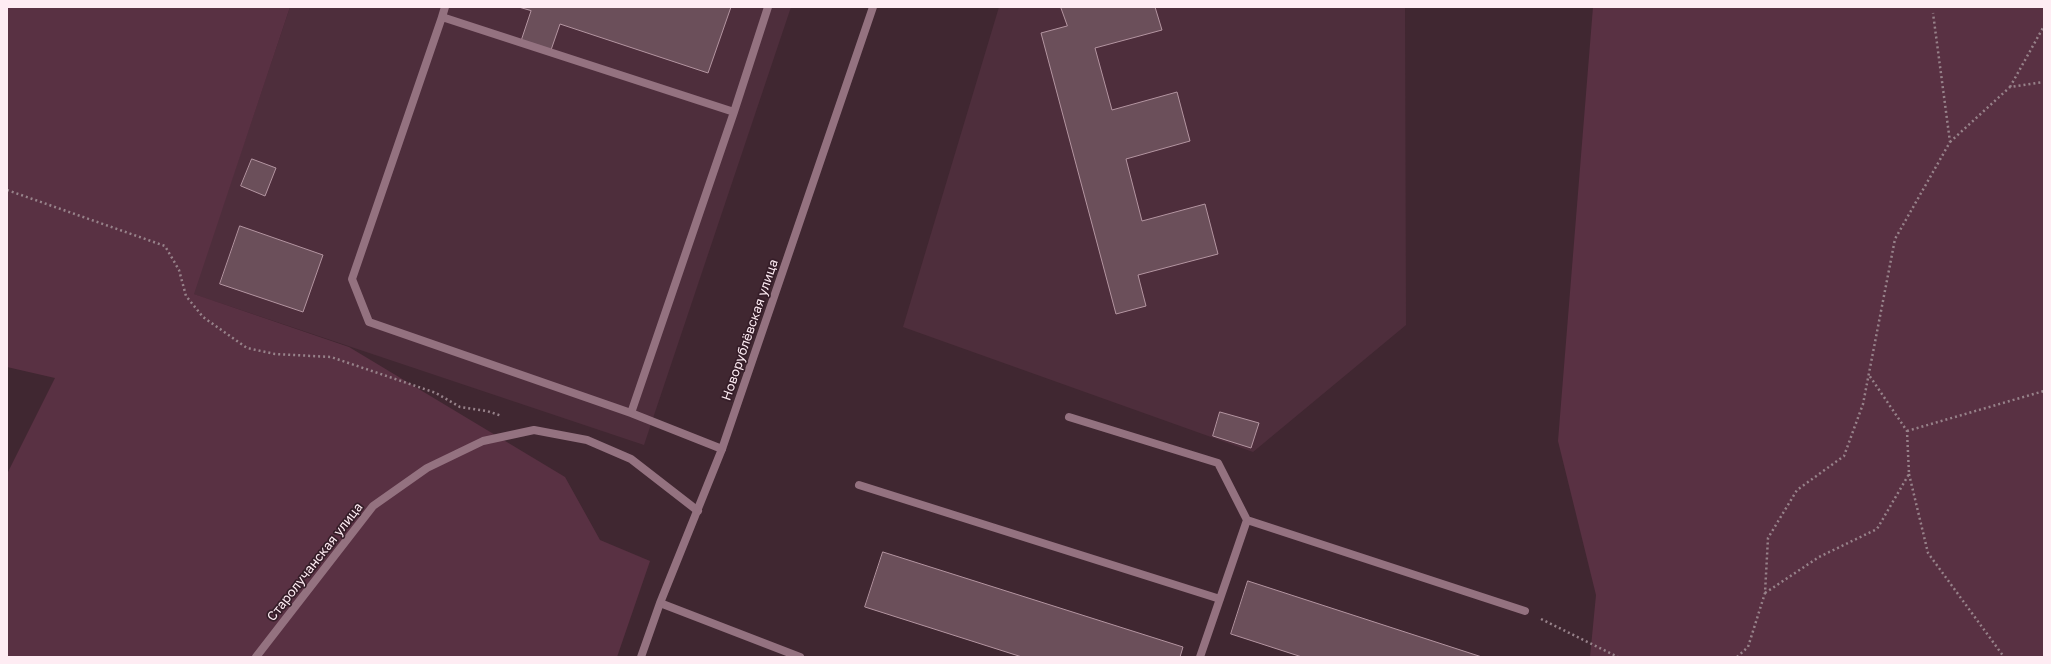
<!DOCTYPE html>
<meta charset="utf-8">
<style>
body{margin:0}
#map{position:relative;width:2051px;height:664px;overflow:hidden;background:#402731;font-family:"Golos Text",sans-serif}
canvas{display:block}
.frame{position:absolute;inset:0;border:8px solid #feecf3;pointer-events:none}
</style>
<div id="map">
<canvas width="2051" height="664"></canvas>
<div class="frame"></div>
</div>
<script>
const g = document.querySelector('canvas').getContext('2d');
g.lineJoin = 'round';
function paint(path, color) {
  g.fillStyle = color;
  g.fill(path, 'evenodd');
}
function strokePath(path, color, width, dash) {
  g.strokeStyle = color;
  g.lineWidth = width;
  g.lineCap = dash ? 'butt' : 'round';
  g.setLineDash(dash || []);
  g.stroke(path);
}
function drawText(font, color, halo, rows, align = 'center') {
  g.font = font + ' "Golos Text",sans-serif';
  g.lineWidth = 3.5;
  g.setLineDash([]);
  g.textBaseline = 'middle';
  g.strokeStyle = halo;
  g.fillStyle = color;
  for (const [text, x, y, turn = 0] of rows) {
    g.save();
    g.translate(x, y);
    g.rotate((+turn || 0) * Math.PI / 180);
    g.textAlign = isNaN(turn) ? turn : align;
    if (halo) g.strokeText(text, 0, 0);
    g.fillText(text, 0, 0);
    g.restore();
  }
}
paint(new Path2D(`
 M290 7H791L644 445 193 294Z
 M999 7H1405L1406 325 1253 452 903 327Z`), '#4e2e3c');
paint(new Path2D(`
 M7 7H290L194 294 349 347 565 477 600 540 650 561 617 657H7V474L55 378 7 367Z
 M1593 7H2044V657H1590L1596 595 1558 441Z`), '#593143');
const building = new Path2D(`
 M519 7H731L708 73 560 24 551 50 521 41 531 11Z
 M1061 7H1155L1162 30 1095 48 1112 110 1177 92 1190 141 1126 159 1142 221 1205 204 1218 254 1138 275 1146 306 1116 314 1041 33 1067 26Z
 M252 159 276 168 265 196 241 186Z
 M240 226 323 255 303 312 220 284Z
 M1220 412 1259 423 1251 448 1213 436Z
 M883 552 1183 647 1180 657H1022L865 607Z
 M1248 581 1482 657H1302L1231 634Z`);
paint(building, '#6b4f5a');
strokePath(building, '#b495a1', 1);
strokePath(new Path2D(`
 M2010 87 2044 26
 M1950 142 2010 87 2044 82
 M7 190 165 246 179 270 186 296 203 317 247 348 275 354 331 357 436 393 460 407 487 411 502 416
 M1907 431 2044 391
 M1909 474 1928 553 2004 657
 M1765 593 1819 557 1877 529 1909 474 1907 431 1869 375
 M1541 619 1618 657
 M1737 657 1748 647 1765 593 1768 538 1797 490 1844 456 1863 404 1895 239 1950 142 1933 13`), '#97828a', 2.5, [2, 3]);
strokePath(new Path2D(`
 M442 17 445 7
 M631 413 734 112 768 7
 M1069 417 1218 463 1247 520
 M722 449 631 413 369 322 352 279 442 17 734 112
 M859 485 1220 599
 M256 657 373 506 427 468 483 441 534 430 587 440 631 459 698 511
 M1200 657 1247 520 1525 611`), '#947280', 8);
strokePath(new Path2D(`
 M660 603 800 657
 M641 657 660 603 722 449 873 7`), '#947280', 8);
drawText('13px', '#feecf3', '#351d28', [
 ["Новорублёвская улица",750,330,-71],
 ["Старолучанская улица",315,562,-52]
]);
</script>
